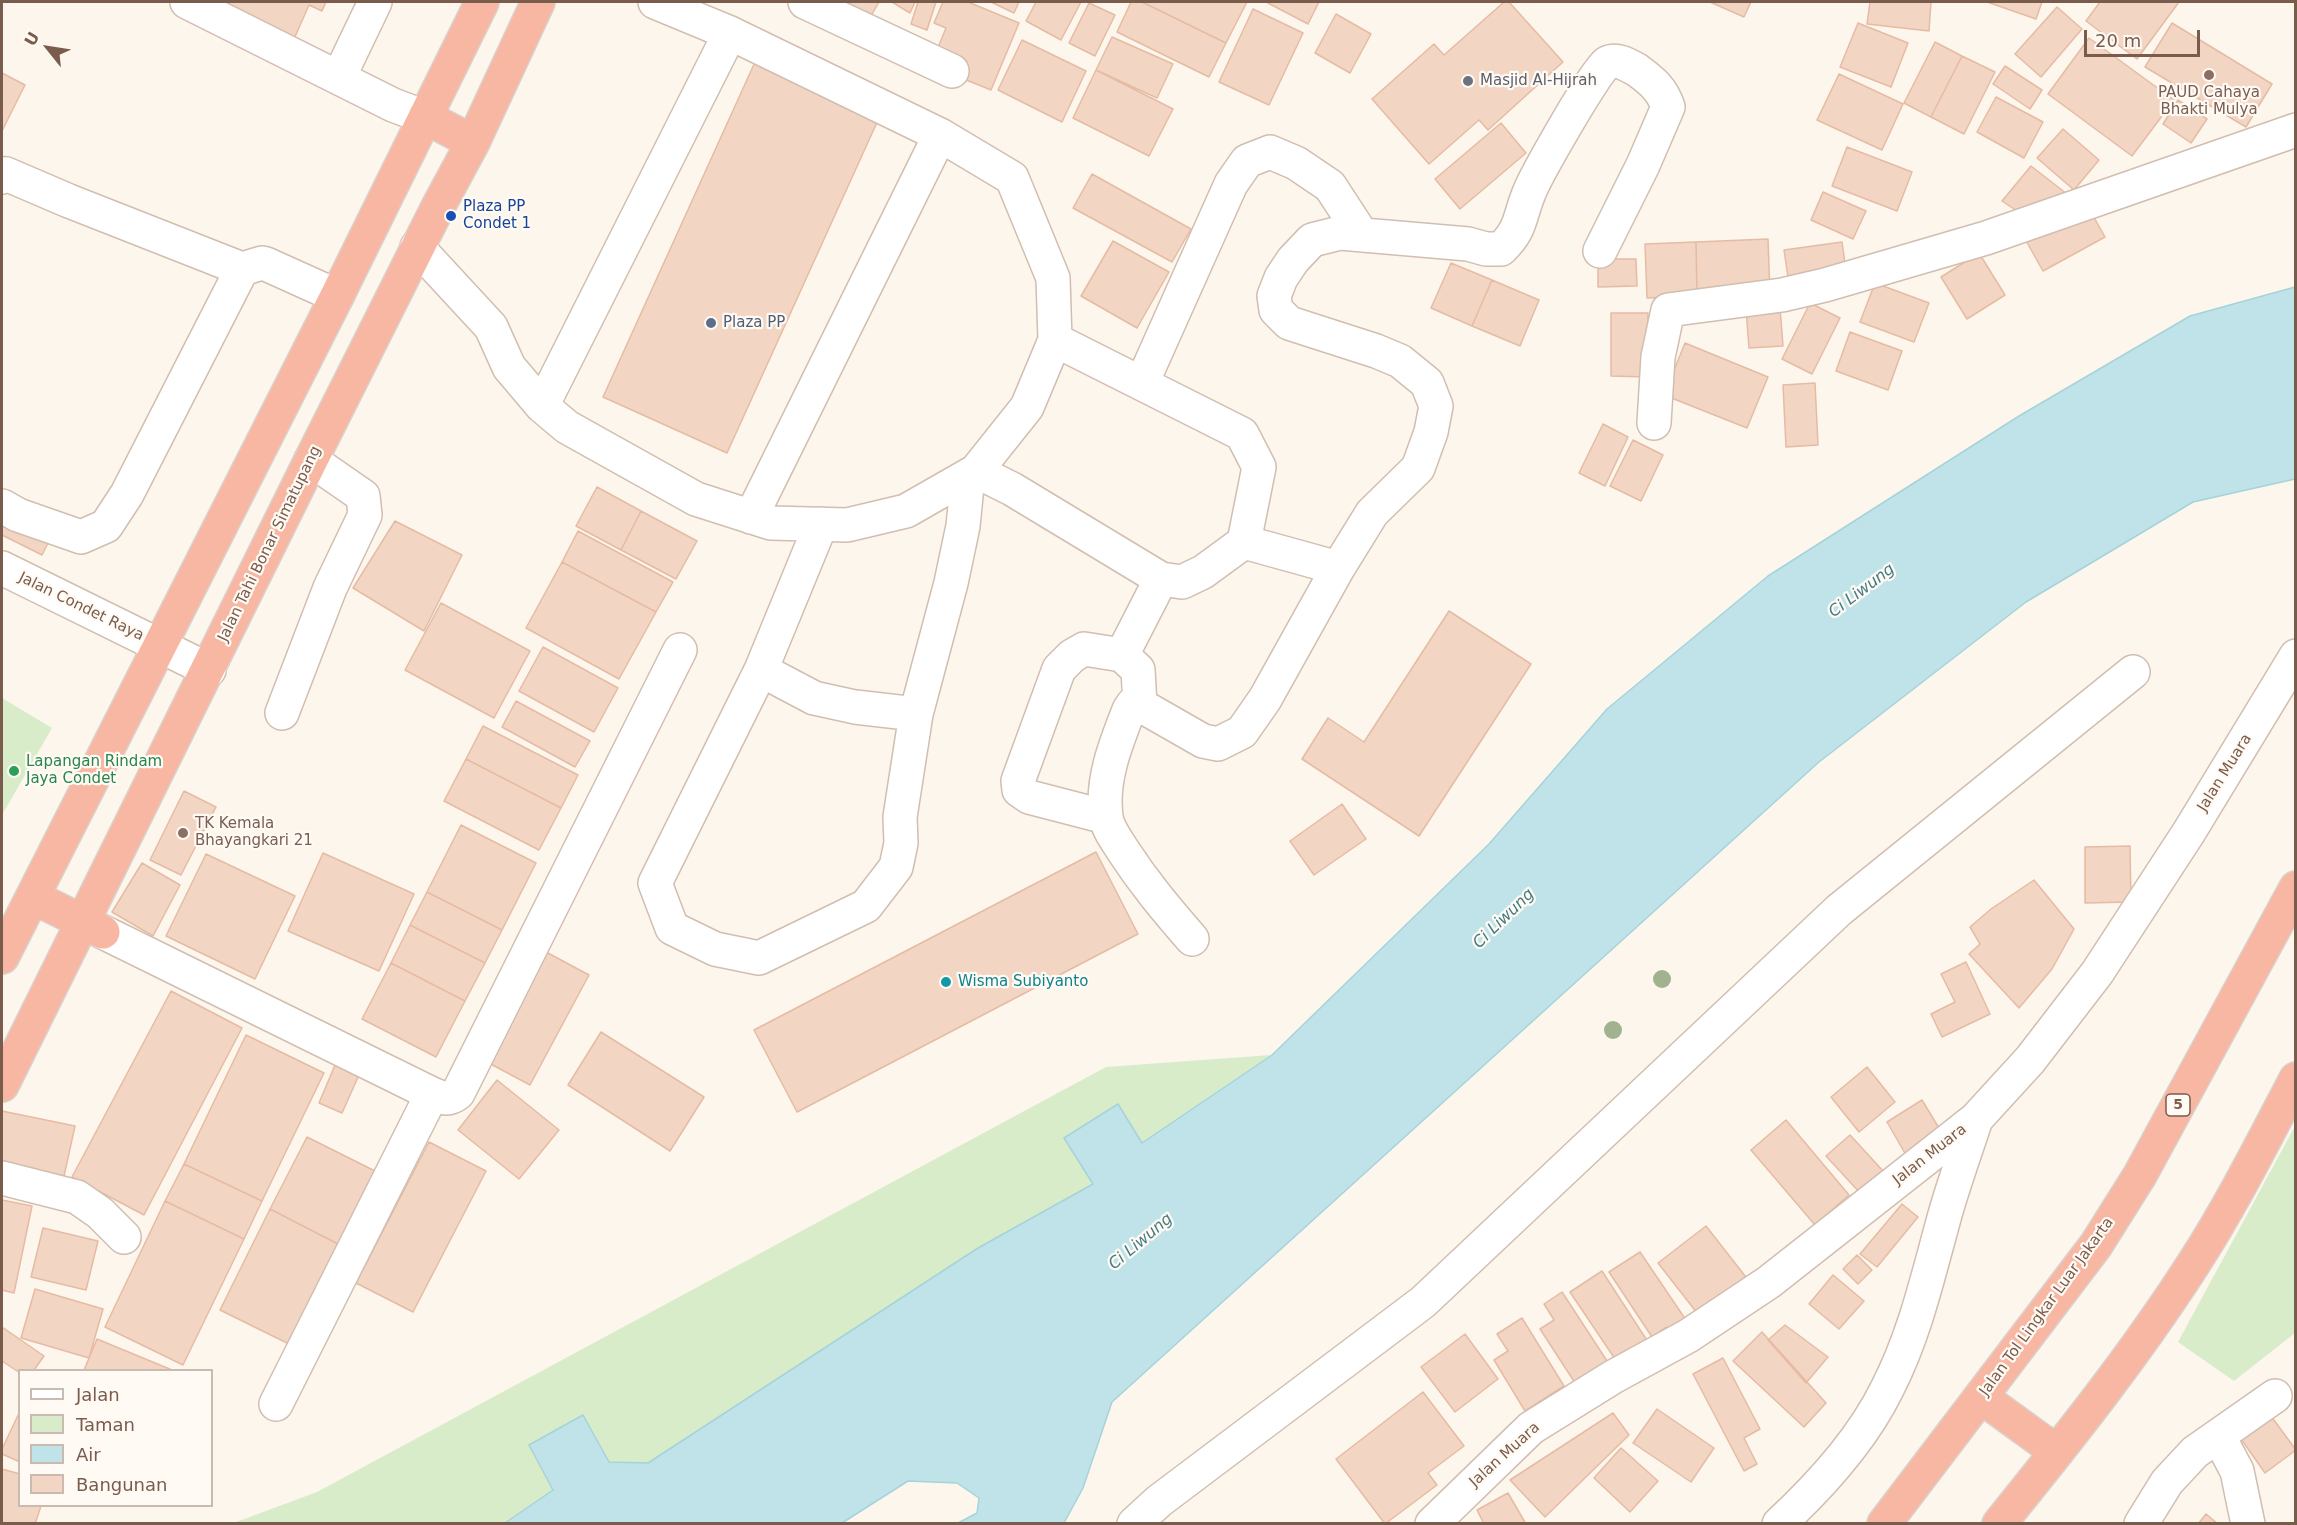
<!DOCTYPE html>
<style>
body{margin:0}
#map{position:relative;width:2297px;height:1525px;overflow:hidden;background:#fdf6ec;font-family:"DejaVu Sans",sans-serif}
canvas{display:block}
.frame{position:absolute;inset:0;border:3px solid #7a5c4d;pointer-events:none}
.legend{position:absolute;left:18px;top:1369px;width:195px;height:138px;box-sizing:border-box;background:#fffaf3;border:2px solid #cabbb1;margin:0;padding:8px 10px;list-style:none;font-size:18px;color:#7a5c4d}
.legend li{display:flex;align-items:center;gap:12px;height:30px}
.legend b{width:30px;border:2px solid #cabbb1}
.north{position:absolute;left:18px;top:18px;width:60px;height:60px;-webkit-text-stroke:4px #fffaf3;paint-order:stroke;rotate:300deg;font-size:16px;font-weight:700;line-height:24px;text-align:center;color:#7a5c4d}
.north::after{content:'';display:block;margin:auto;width:21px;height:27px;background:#7a5c4d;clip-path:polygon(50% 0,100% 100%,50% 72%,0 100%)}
.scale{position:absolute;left:2084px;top:30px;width:116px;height:27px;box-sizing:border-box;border:3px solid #7a5c4d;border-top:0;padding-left:8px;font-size:18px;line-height:21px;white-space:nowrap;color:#7a5c4d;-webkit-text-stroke:4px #fffaf3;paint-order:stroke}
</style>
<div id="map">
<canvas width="2297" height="1525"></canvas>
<div class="frame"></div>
<ul class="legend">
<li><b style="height:8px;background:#fff"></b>Jalan</li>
<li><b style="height:16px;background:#d8ecc9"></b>Taman</li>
<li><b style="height:16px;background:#bfe3e8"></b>Air</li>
<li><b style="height:16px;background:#f3d5c3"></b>Bangunan</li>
</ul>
<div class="north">U</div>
<div class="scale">20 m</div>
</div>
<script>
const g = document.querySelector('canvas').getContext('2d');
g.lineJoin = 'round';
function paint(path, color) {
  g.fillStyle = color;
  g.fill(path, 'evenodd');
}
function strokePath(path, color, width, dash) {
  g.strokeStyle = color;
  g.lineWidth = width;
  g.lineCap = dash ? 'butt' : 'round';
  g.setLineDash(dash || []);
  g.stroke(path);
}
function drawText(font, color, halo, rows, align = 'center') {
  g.font = font + ' "DejaVu Sans",sans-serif';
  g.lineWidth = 4.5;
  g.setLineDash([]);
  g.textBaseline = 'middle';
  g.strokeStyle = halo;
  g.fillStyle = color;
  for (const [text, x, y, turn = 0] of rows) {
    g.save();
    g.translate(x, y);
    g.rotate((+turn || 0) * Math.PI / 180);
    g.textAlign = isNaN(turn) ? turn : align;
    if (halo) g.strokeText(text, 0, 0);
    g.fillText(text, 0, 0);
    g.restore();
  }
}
paint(new Path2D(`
 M2 698 52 728 2 815Z
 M1271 1055 1142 1143 1064 1138 1093 1184 978 1248 648 1463 608 1462 554 1490 505 1523 231 1524 317 1492 1106 1067Z
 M2295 1126V1333L2234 1381 2178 1342Z`), '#d8ecc9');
const water = new Path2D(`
 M2295 287V479L2193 502 2026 602 1819 762 1112 1402 1083 1488 1064 1523H958L977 1513 979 1498 957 1483 908 1481 842 1523H505L553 1490 529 1445 583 1415 609 1462 648 1463 978 1248 1093 1184 1064 1138 1118 1104 1142 1143 1272 1055 1489 844 1607 709 1768 576 2019 416 2190 316Z`);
paint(water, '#bfe3e8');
strokePath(water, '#a5d3da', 1.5);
const building = new Path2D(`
 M213 2H326L322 11 309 5 294 39Z
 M829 2H879L867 23Z
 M892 2H915L910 13Z
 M918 2H936L927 30 911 24Z
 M943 2H968L1019 23 991 90 959 77 937 50 946 28 934 23Z
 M991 2H1019L1014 13Z
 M1036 2H1081L1061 40 1026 21Z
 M1131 2H1142L1226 43 1209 77 1117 32Z
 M1142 2H1247L1226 43Z
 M1266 2H1319L1308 24Z
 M1504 2H1509L1563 62 1488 130 1479 120 1429 164 1372 99 1434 44 1444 55Z
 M1710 2H1751L1744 17Z
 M1870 2H1931L1929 31 1867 24Z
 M1987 2H2042L2036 19Z
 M2100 2H2179L2137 59 2086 21Z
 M1089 3 1115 15 1095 56 1069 43Z
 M2057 7 2082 29 2041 77 2015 54Z
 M1253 9 1303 33 1269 105 1219 82Z
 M1336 14 1371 34 1350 73 1315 53Z
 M1858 23 1908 43 1891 87 1840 67Z
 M2172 23 2272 84 2246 127 2145 67Z
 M1112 37 1173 64 1157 98 1096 70Z
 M2089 38 2174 100 2132 156 2048 94Z
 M1022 40 1086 71 1062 122 998 90Z
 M1935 42 1962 56 1931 117 1904 103Z
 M1962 56 1995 72 1964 134 1931 117Z
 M755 62 879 118 727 453 603 397Z
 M2005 66 2042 90 2030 109 1993 84Z
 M1096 70 1173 109 1149 156 1073 118Z
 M2 73 25 85 2 131Z
 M1839 74 1903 104 1882 150 1817 120Z
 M1996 97 2043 122 2024 158 1977 132Z
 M2178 100 2207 119 2191 143 2163 124Z
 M1501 123 1526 153 1460 209 1435 179Z
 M2063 129 2099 160 2074 190 2037 158Z
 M1847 147 1912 172 1897 211 1832 186Z
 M2031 166 2067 194 2023 215 2002 201Z
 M1092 174 1191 229 1172 262 1073 208Z
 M1823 192 1866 211 1853 239 1811 220Z
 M2087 205 2105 237 2043 271 2025 239Z
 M1768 239 1770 293 1697 296 1696 242Z
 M1113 241 1169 272 1137 328 1081 296Z
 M1696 242 1697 296 1647 298 1645 244Z
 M1842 242 1846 270 1788 277 1784 250Z
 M1979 253 2005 295 1967 319 1941 277Z
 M1598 259H1636L1637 286 1598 287Z
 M1451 263 1492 280 1472 326 1431 308Z
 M1492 280 1539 300 1520 346 1472 326Z
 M1875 283 1929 303 1914 342 1860 322Z
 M1810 303 1840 318 1812 374 1782 359Z
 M1780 307 1783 346 1749 348 1746 309Z
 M1611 313H1648L1647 377 1611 376Z
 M1850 332 1902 351 1888 390 1836 371Z
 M1685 343 1768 377 1747 428 1664 395Z
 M1815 383 1818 445 1786 447 1783 385Z
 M1603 424 1628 437 1605 486 1579 473Z
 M1633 440 1663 455 1641 501 1610 486Z
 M597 487 641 511 621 550 576 526Z
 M641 511 697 541 676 579 621 550Z
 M2 514 50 539 42 555 2 535Z
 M395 521 462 555 424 631 353 588Z
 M578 531 673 582 656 612 562 562Z
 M562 562 656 612 619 679 526 628Z
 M441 603 530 651 494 718 405 670Z
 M1449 611 1531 664 1419 836 1302 759 1328 718 1364 742Z
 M543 647 618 688 594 732 519 691Z
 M516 701 590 741 575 767 502 727Z
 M483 726 578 775 561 808 466 759Z
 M466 759 561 808 539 850 444 801Z
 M184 791 216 807 181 875 150 860Z
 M1342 804 1366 839 1314 875 1290 841Z
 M461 825 536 863 502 930 427 892Z
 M2130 846 2131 902 2085 903V847Z
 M1096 852 1138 934 797 1112 754 1030Z
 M323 853 414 894 379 971 288 931Z
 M206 854 295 896 255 979 166 936Z
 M142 863 180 885 153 936 112 912Z
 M2034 880 2074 929 2052 969 2019 1008 1969 954 1980 944 1970 927 1991 909Z
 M427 892 502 930 485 963 410 925Z
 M410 925 485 963 465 1001 391 963Z
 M546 952 589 975 530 1085 487 1062Z
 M1966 962 1990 1014 1942 1037 1931 1014 1955 1002 1941 974Z
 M391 963 465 1001 436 1057 362 1019Z
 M171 991 242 1028 144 1215 72 1177Z
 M601 1032 704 1097 670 1151 568 1085Z
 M246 1035 324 1073 262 1201 184 1164Z
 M335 1065 359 1075 342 1113 319 1103Z
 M1867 1067 1895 1102 1859 1132 1831 1097Z
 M497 1080 559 1130 519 1179 458 1130Z
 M1922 1100 1942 1133 1906 1155 1887 1122Z
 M2 1111 75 1126 64 1176 2 1163Z
 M1786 1120 1849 1195 1815 1225 1751 1150Z
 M1850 1135 1884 1172 1861 1194 1826 1156Z
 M307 1137 375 1171 338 1244 270 1209Z
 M429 1142 486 1171 413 1312 356 1283Z
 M184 1164 262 1201 244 1239 165 1201Z
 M2 1200 32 1206 14 1293 2 1290Z
 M165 1201 244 1239 183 1365 105 1327Z
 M1902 1204 1918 1217 1877 1267 1860 1254Z
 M270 1209 338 1244 289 1344 220 1310Z
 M1706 1226 1749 1281 1701 1318 1658 1263Z
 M43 1228 98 1241 86 1290 31 1277Z
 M1640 1252 1690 1326 1672 1338 1666 1327 1652 1337 1609 1272Z
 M1857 1255 1872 1270 1858 1284 1843 1269Z
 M1602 1271 1648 1342 1617 1362 1570 1292Z
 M1833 1275 1864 1301 1839 1329 1809 1304Z
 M35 1289 103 1309 89 1358 21 1338Z
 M1562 1292 1609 1364 1577 1386 1540 1329 1554 1320 1544 1304Z
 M1522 1318 1564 1386 1525 1411 1494 1360 1508 1351 1497 1334Z
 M1785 1325 1828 1357 1806 1383 1768 1340Z
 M2 1327 44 1356 34 1370H20V1373L2 1361Z
 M1762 1332 1826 1403 1804 1427 1733 1361Z
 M1465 1334 1498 1379 1455 1412 1421 1367Z
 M97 1339 172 1370H84Z
 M1723 1358 1760 1429 1744 1438 1757 1464 1744 1471 1693 1374Z
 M1423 1392 1464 1446 1428 1473 1437 1485 1385 1524 1336 1459Z
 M1657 1409 1714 1448 1691 1482 1633 1443Z
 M20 1411V1462L2 1454V1449Z
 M1613 1413 1629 1435 1545 1517 1510 1480Z
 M2271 1416 2296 1450 2265 1473 2241 1439Z
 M1621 1448 1658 1481 1630 1512 1594 1478Z
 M2 1469 20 1474V1506H41L35 1524H2Z
 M1508 1493 1526 1524H1484L1477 1510Z
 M2206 1514 2218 1524H2198Z`);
paint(building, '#f3d5c3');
strokePath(building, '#e6bba3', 1.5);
const minor = new Path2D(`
 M187 2 393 105 425 117
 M805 2 952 71
 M339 77 375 2
 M2 177 6 174 69 201 242 269 262 263 266 264 337 296
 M417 247 491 327 509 367 542 406 567 427 696 499 771 523 847 525 906 511 976 471 1027 407 1055 340 1053 278 1012 178 940 135 730 33 655 2
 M1142 383 1231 184 1247 161 1270 152 1296 163 1330 186 1362 235
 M542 406 730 33
 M1654 423 1658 357 1668 310 1782 295 1825 285 1986 238 2296 130
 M976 471 1012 489 1161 579 1182 582 1203 572 1244 542 1259 467 1242 434 1055 340
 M2 506 18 515 81 537 106 526 127 494 242 269
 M751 517 940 135
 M821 524 761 670 655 883 672 928 715 949 759 958 866 906 896 867 901 843 900 817 916 714 951 583 963 526 968 476
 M1244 542 1338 568 1372 513 1418 468 1431 432 1436 406 1427 383 1400 361 1376 351 1289 323 1276 310 1274 296 1281 278 1293 260 1312 240 1340 233 1468 244 1486 249H1501C1522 229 1519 217 1529 193 1535 177 1596 69 1607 63 1617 58 1628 65 1637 70 1652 81 1662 89 1668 107L1643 165 1600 251
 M2 568 209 670
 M1122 655 1161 579
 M761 670 814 698 855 707 916 714
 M282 713 330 588 365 515 363 496 311 460
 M1106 817 1029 797 1019 790 1018 781 1059 669 1072 656 1084 649 1122 655 1138 670 1140 705
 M103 932 432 1094C442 1098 448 1101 458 1093L680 650
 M1192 939C1166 909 1144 883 1122 849 1116 839 1107 828 1106 816 1101 780 1116 743 1129 710L1133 704 1140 705 1203 741 1218 744 1242 732 1265 699 1338 568
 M2 1178 77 1197 100 1213 124 1237
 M276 1404 432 1094
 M2219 1437 2237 1471 2248 1524
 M1134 1524 1159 1501 1423 1302 1839 910 2133 672
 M1432 1524 1531 1428 1613 1377 1688 1336 1769 1282 1976 1119 2030 1060 2097 973 2189 832 2296 656
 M1779 1524C1821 1485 1862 1440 1887 1389 1916 1333 1929 1271 1946 1211 1955 1180 1966 1150 1976 1119
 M2141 1524 2167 1482 2195 1452 2275 1396`);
const highway = new Path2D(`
 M425 117 473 142
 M33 897 103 932
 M2 957 337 296 482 2
 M2 1085 311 460 438 207 473 142 538 2
 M1981 1397 2057 1452
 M1884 1524 2096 1245 2140 1175 2296 888
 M1999 1524C2067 1440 2134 1356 2192 1266 2231 1206 2263 1142 2296 1079`);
strokePath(minor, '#d1beb0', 36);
strokePath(highway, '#dad1cd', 36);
strokePath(minor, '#fff', 33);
strokePath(highway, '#f7b7a3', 33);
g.fillStyle = '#a0b28e';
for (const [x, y] of [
 [1662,979],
 [1613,1030]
]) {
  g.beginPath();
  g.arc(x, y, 9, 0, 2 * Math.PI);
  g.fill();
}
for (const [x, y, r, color] of [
 [2209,75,6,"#8d6e63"],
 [1468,81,6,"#6b7280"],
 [451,216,6,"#1a4fb4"],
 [711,323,6,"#5c6f8a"],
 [14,771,6,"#2e9e5b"],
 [183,833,6,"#8d6e63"],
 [946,982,6,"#0f9aa8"]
]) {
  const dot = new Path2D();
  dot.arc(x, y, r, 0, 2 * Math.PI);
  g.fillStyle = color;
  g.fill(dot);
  strokePath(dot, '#fffaf3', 2);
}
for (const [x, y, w] of [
 [2178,1105,24]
]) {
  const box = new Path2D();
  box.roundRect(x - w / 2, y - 11, w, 22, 4.5);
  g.fillStyle = '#fffaf3';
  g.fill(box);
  strokePath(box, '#7a5c4d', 1.5);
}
drawText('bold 14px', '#7a5c4d', null, [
 ["5",2178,1105]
]);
drawText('15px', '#5b616d', '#fffaf3', [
 ["Masjid Al-Hijrah",1480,81]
], 'left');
drawText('15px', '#785e54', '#fffaf3', [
 ["PAUD Cahaya",2209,93],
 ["Bhakti Mulya",2209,110],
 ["TK Kemala",195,824,"left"],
 ["Bhayangkari 21",195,841,"left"]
]);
drawText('15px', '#164399', '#fffaf3', [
 ["Plaza PP",463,207],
 ["Condet 1",463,224]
], 'left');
drawText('15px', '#4e5e75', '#fffaf3', [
 ["Plaza PP",723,323]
], 'left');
drawText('15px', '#7a5c4d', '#fffaf3', [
 ["Jalan Tahi Bonar Simatupang",270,544,-64],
 ["Jalan Condet Raya",81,607,26],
 ["Jalan Muara",2225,773,-58],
 ["Jalan Muara",1930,1155,-38],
 ["Jalan Tol Lingkar Luar Jakarta",2047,1307,-54],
 ["Jalan Muara",1505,1455,-42]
]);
drawText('15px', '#27864d', '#fffaf3', [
 ["Lapangan Rindam",26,762],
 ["Jaya Condet",26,779]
], 'left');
drawText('15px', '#0d838f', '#fffaf3', [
 ["Wisma Subiyanto",958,982]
], 'left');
drawText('italic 16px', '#437c86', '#fffaf3', [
 ["Ci Liwung",1862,591,-37],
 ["Ci Liwung",1504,919,-44],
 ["Ci Liwung",1141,1242,-40]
]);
</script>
